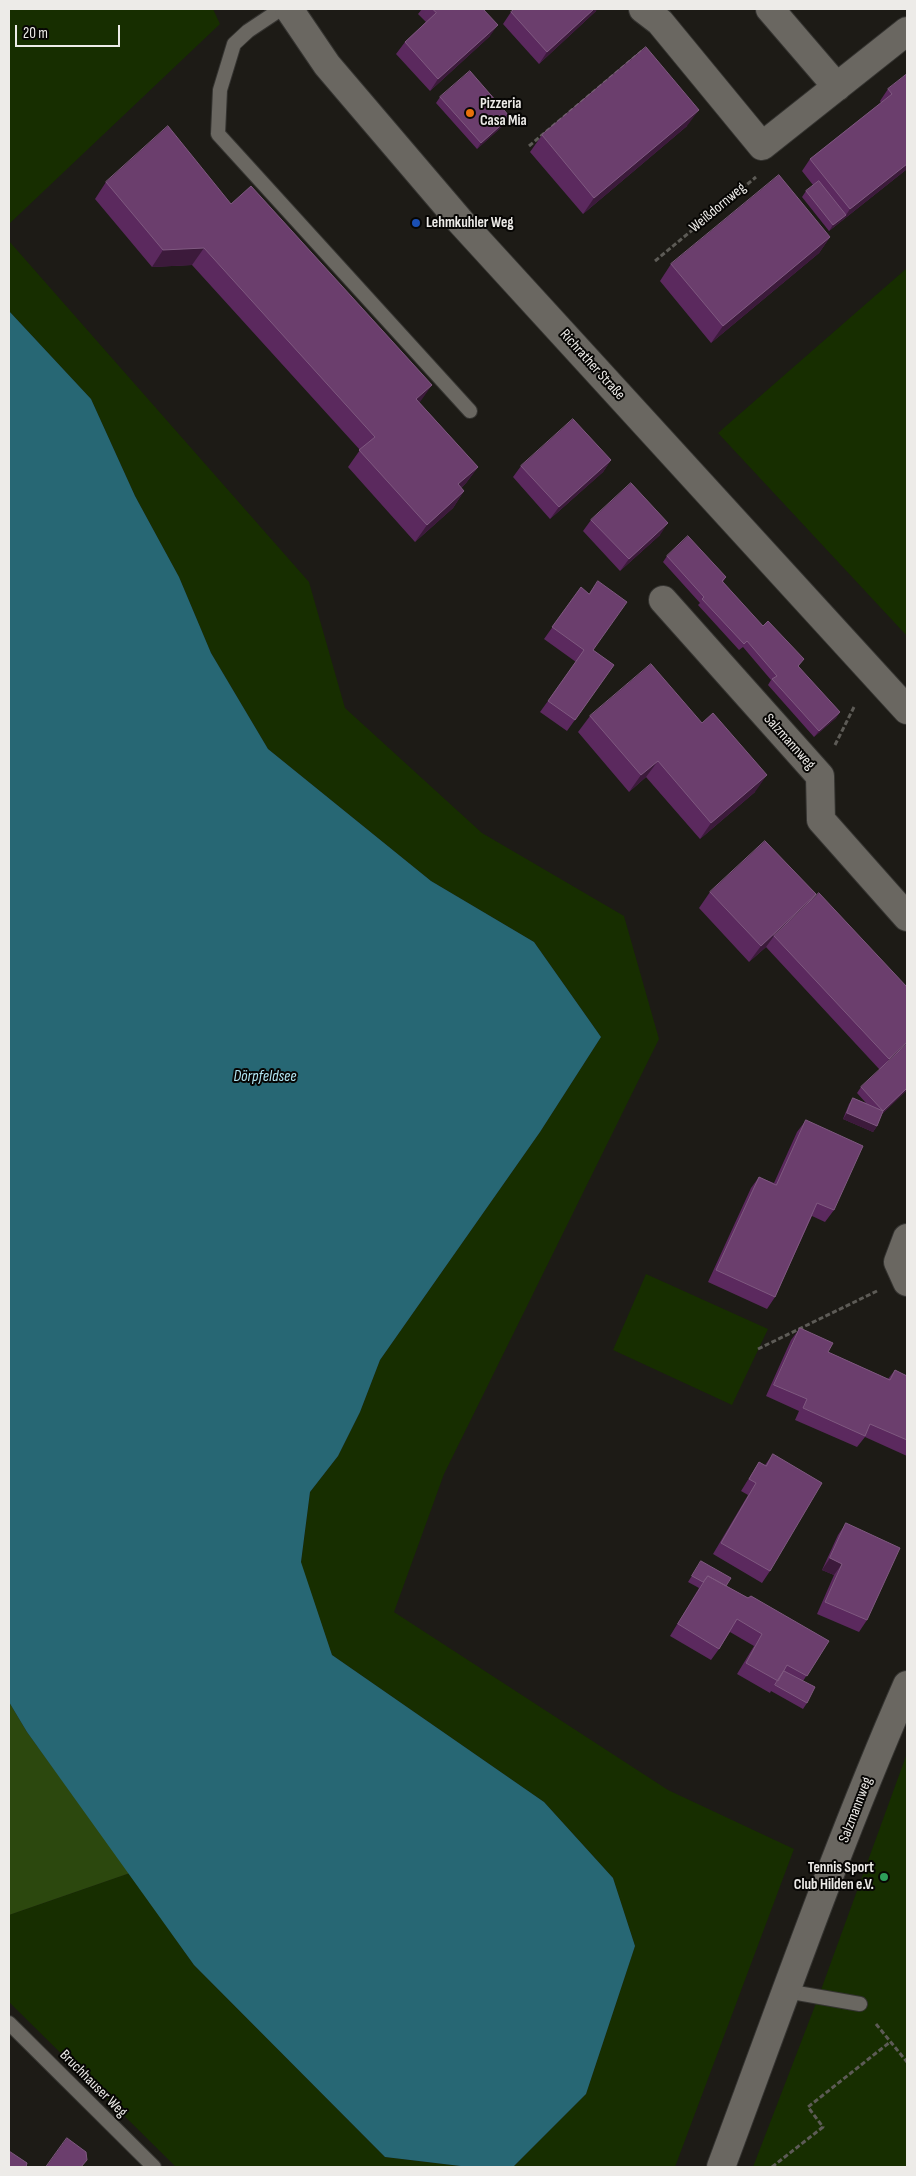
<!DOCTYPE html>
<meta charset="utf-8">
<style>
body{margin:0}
#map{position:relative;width:916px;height:2176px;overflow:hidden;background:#1d1b16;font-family:"Sofia Sans Condensed",sans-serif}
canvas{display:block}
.frame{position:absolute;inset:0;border:10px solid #edebe8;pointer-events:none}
.scale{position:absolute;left:15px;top:25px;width:105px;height:22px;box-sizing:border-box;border:2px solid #edebe8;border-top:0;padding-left:6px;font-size:15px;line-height:18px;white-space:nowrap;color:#edebe8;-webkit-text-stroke:4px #070604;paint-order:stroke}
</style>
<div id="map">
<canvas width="916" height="2176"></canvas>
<div class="frame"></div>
<div class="scale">20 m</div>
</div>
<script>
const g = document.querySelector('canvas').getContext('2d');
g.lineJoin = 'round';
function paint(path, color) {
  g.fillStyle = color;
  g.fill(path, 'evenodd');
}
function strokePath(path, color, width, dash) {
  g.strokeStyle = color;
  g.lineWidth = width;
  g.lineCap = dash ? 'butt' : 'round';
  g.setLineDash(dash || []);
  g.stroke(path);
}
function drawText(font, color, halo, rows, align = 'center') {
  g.font = font + ' "Sofia Sans Condensed",sans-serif';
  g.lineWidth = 4;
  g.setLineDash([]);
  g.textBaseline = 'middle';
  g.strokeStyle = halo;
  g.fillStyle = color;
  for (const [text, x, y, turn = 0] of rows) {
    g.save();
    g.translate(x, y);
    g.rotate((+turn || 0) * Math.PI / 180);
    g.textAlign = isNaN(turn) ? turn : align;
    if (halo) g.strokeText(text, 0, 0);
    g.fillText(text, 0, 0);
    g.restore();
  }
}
paint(new Path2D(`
 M9 9H213L220 24 9 224Z
 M9 241 309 582 345 708 482 833 624 916 659 1039 444 1474 394 1612 668 1790 794 1849 675 2167H513L586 2094 635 1946 613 1878 544 1802 332 1655 301 1563 310 1492 338 1456 360 1412 380 1360 540 1132 601 1037 534 942 431 881 268 749 211 653 179 577 135 496 91 399 9 311Z
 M907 268V636L718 433Z
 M646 1274 768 1329 732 1405 613 1350Z
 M906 1756 907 2167H753L818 1998Z
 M130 1873 194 1965 385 2157 469 2167H176L9 2002V1915Z`), '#172e00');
paint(new Path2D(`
 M9 1702 27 1732 130 1873 9 1915Z`), '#2c480e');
paint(new Path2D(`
 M9 311 91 399 135 496 179 577 211 653 268 749 431 881 534 942 601 1037 540 1132 380 1360 360 1412 338 1456 310 1492 301 1562 332 1655 544 1802 613 1878 635 1946 586 2094 513 2167H469L385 2157 194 1965 27 1732 9 1702Z`), '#276774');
const service = new Path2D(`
 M281 9 248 31 234 44 220 90 218 134 470 411
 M786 1991 860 2004
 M9 2023 154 2167`);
const minor = new Path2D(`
 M643 9 660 22 762 146 907 31
 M770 9 837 87
 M663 600 820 776 821 820 907 917
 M907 1238 898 1262 907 1282
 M721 2167C781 2006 838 1843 907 1685`);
const secondary = new Path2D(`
 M289 9 327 65 460 221 907 710`);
strokePath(service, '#353431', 16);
strokePath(minor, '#353431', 30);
strokePath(secondary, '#353431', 30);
strokePath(new Path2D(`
 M529 146 642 51
 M655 261 756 177
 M835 745 854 707
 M758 1349 877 1291
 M876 2024 907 2062
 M772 2167 823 2127 808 2107 890 2042`), '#5d5b56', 3, [5, 2.5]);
strokePath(service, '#6a6761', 14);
strokePath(minor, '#6a6761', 28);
strokePath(secondary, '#6a6761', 28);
paint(new Path2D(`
 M422 9H483L490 36 430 91 396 54 405 42 426 22 418 14Z
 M596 11 539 64 503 24 511 12Z
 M907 74V169L829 231 802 197 806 191 813 185 802 171 810 159 881 103 880 101 888 89Z
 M440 97 506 123 477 149 436 103Z
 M687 126 583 214 530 152 542 135Z
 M106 182 231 204 419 402 478 467 466 483 461 488 464 491 453 508 415 542 348 467 360 450 192 265 152 267 95 199Z
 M830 237 819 253 711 343 660 281 671 264Z
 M611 460 603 472 550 519 513 477 521 466Z
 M591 520 660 535 620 571 583 531Z
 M667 556 726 577 723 582 798 667 840 712 836 718 814 737 768 685 771 680 743 647 739 650 698 605 700 603 663 562Z
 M581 587 593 650 614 665 567 731 540 712 576 662 544 639Z
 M590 716 702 723 755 792 700 839 646 777 629 792 578 732Z
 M710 892 812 899 907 1090 882 1114 877 1126 873 1132 843 1119 849 1104 853 1098 866 1103 857 1093 861 1087 880 1070 766 947 749 962 699 908Z
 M806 1120 834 1210 825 1222 812 1216 775 1297 767 1309 708 1282 751 1188 759 1177 774 1183 797 1132Z
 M800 1328 828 1352 888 1379 895 1370 907 1376V1456L865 1437 857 1447 795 1420 799 1411 766 1396 791 1340Z
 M773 1454 770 1571 762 1583 713 1554 748 1495 741 1491 759 1462 765 1465Z
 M846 1523 867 1620 859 1632 817 1614 834 1575 822 1570 838 1535Z
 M701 1561 726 1586 829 1641 803 1681 807 1703 803 1709 771 1691 772 1689 770 1693 737 1674 754 1646 730 1632 719 1649 711 1660 670 1636 699 1588 688 1582Z`), '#5b295e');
paint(new Path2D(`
 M594 9H598L539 64 547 52Z
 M498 25 490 36 430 91 438 79Z
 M699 110 687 126 583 214 594 198Z
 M510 117 506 123 477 149 481 143Z
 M907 164V169L829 231 833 225 846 215 850 209Z
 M830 237 819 253 711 343 723 326Z
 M204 248 192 265 152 267 163 250Z
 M432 385 420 402 405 416 416 399Z
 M611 460 603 472 550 519 559 507Z
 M478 467 466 483 446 501 458 484Z
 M464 491 453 508 415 542 427 525Z
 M668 523 660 535 620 571 629 559Z
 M840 712 836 718 814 737 819 731Z
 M658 761 646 777 629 792 641 775Z
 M767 775 755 792 700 839 711 823Z
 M816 894 804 911 774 936 766 947 749 962 761 946Z
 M907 1042V1046L881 1071 889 1059Z
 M907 1088V1090L879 1117 883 1111Z
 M847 1113 877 1126 873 1132 843 1119Z
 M830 1558 842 1564 834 1575 822 1570Z`), '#3c1a3b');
const building = new Path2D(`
 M433 9H483L498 25 438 79 405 42 436 13Z
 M515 9H594L547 52 511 12Z
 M646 47 699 110 594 198 542 135Z
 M470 71 510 117 481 143 440 97Z
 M907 74V164L850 209 810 159 892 94 888 89Z
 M168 126 231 204 251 186 432 385 416 399 478 467 458 484 464 491 427 525 359 450 375 437 204 248 163 250 106 182Z
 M779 175 830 237 723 326 671 264Z
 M819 181 846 215 833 225 806 191Z
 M573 419 611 460 559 507 521 466Z
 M631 483 668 523 629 559 591 520Z
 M688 536 726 577 722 581 763 626 768 621 804 659 798 666 840 712 819 731 772 679 777 676 747 641 744 644 702 599 704 597 667 556Z
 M598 581 627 602 593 650 614 665 575 720 548 701 584 650 552 627 581 587 589 594Z
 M651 664 702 723 713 713 767 775 711 823 658 761 641 775 590 716Z
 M765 841 816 894 761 946 710 892Z
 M819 893 907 987V1042L889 1059 774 936Z
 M907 1044V1088L883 1111 861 1087Z
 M853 1098 883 1111 877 1126 847 1113Z
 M806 1120 863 1146 834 1210 817 1203 775 1297 716 1270 759 1177 776 1185Z
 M800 1328 833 1343 828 1352 890 1380 895 1370 907 1376V1440L870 1424 865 1436 803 1408 807 1399 774 1385Z
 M773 1454 822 1483 770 1571 721 1543 756 1483 749 1479 759 1462 766 1466Z
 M846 1523 900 1548 867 1620 825 1602 842 1564 830 1558Z
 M701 1561 731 1578 726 1586 708 1576 703 1582 692 1576Z
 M708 1576 748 1598 751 1596 829 1641 807 1676 787 1665 778 1681 746 1663 762 1634 737 1619 719 1649 678 1624Z
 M784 1671 815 1687 807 1703 775 1685Z
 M67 2138 86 2152 87 2160 81 2167H46Z
 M9 2151 27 2163 26 2167H9Z`);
paint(building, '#6b3e6d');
strokePath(building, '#7f5980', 1);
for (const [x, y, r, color] of [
 [470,113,5,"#e8710a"],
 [416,223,5,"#1a4fb4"],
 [884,1877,5,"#2e9e5b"]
]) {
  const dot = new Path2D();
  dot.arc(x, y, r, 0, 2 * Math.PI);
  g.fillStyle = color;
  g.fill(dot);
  strokePath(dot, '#070604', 2);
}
drawText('bold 15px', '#edebe8', '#070604', [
 ["Pizzeria",480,104],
 ["Casa Mia",480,121],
 ["Lehmkuhler Weg",426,223],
 ["Tennis Sport",874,1868,"right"],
 ["Club Hilden e.V.",874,1885,"right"]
], 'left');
drawText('15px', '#edebe8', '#070604', [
 ["Weißdornweg",718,208,-40],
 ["Richrather Straße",592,365,48],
 ["Salzmannweg",789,742,48],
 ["Salzmannweg",856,1810,-69],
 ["Bruchhauser Weg",93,2084,45]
]);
drawText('italic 16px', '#b2e7f4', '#070604', [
 ["Dörpfeldsee",265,1077]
]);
</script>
